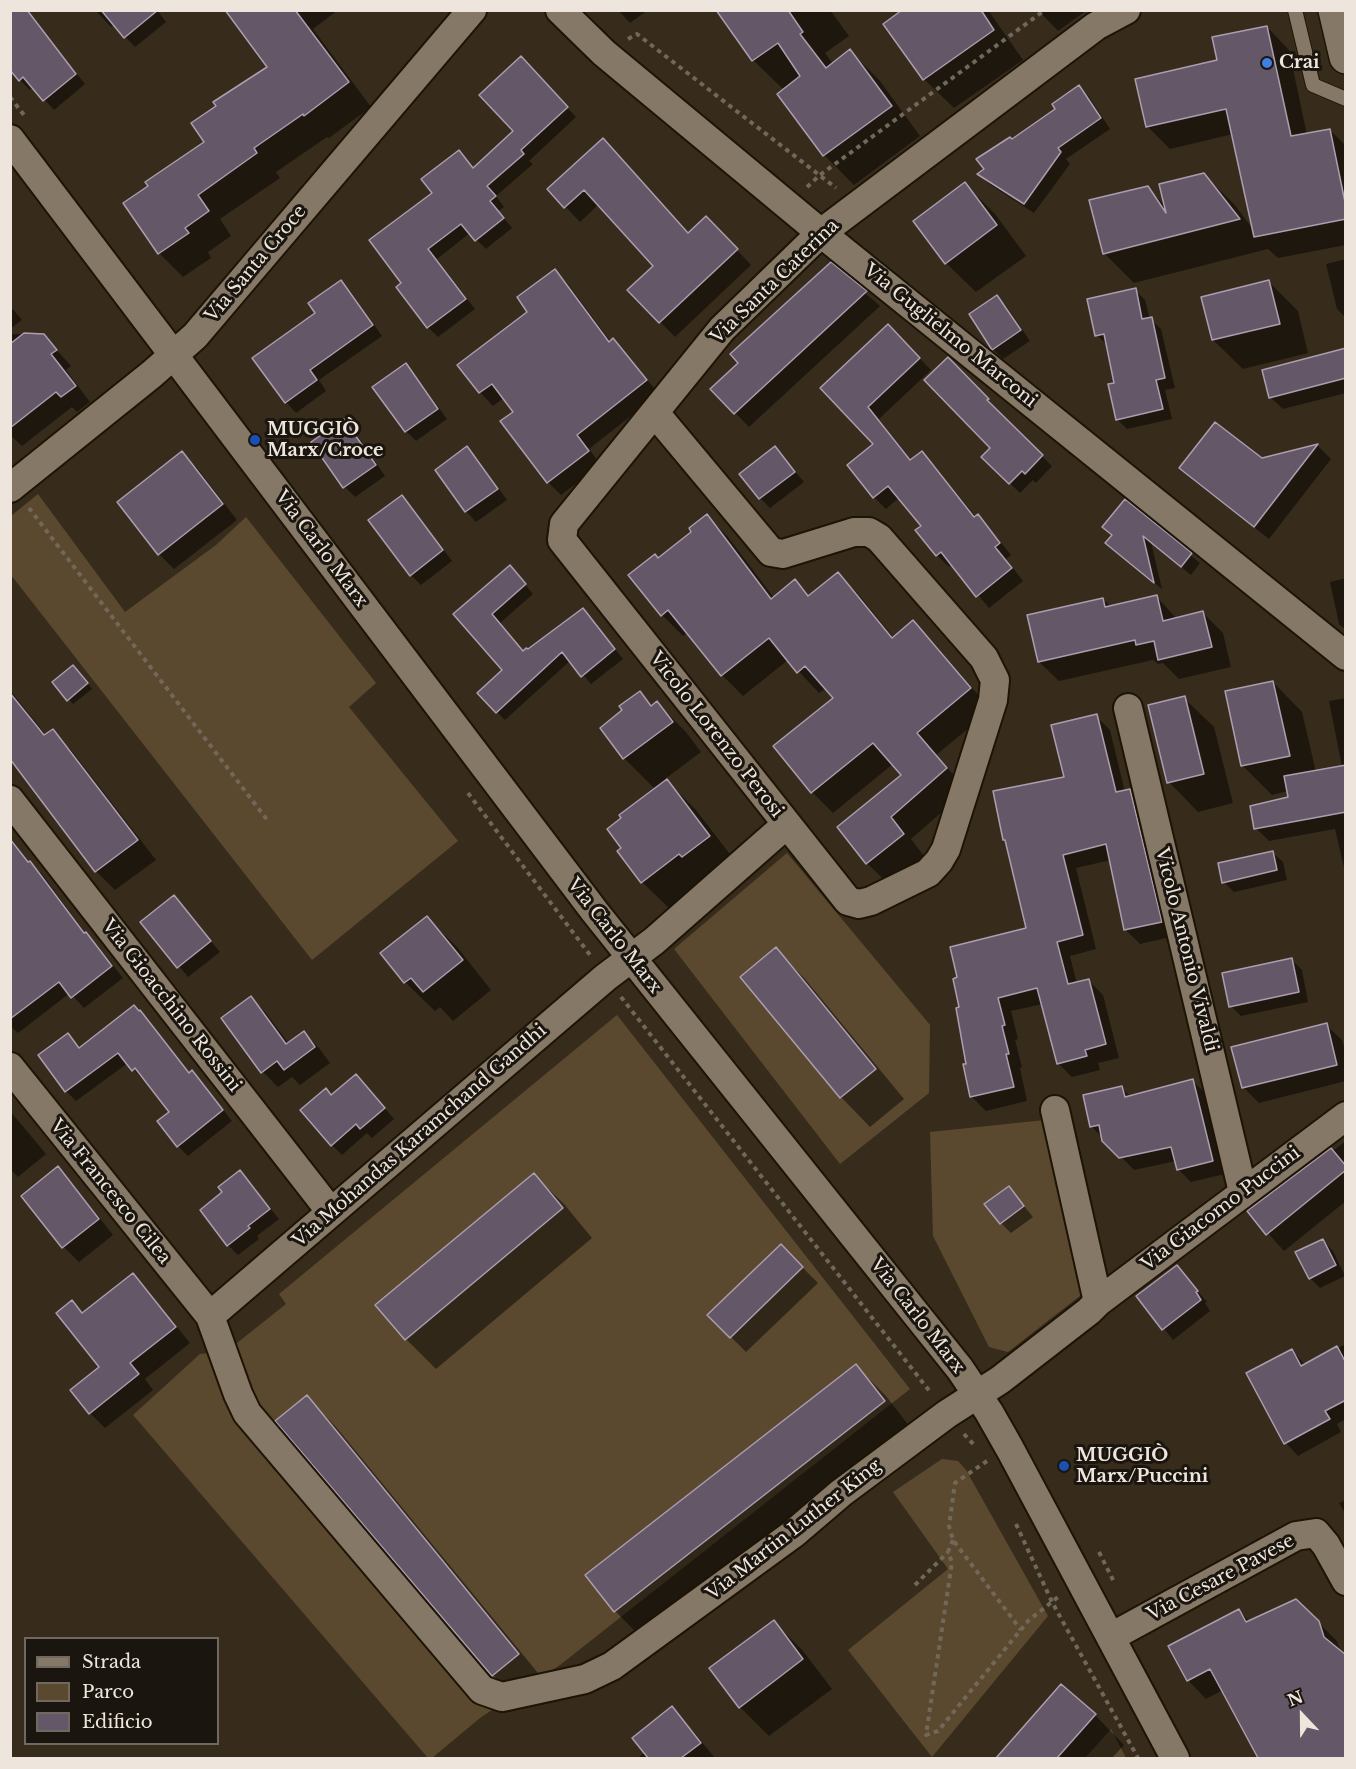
<!DOCTYPE html>
<meta charset="utf-8">
<style>
body{margin:0}
#map{position:relative;width:1356px;height:1769px;overflow:hidden;background:#372c1c;font-family:"Libre Baskerville",serif}
canvas{display:block}
.frame{position:absolute;inset:0;border:12px solid #eee6dc;pointer-events:none}
.legend{position:absolute;left:24px;top:1637px;width:195px;height:108px;box-sizing:border-box;background:#1a150e;border:2px solid #6f6960;margin:0;padding:8px 10px;list-style:none;font-size:18px;color:#eee6dc}
.legend li{display:flex;align-items:center;gap:12px;height:30px}
.legend b{width:30px;border:2px solid #6f6960}
.north{position:absolute;left:1272px;top:1685px;width:60px;height:60px;-webkit-text-stroke:4px #1a150e;paint-order:stroke;rotate:338deg;font-size:16px;font-weight:700;line-height:24px;text-align:center;color:#eee6dc}
.north::after{content:'';display:block;margin:auto;width:21px;height:27px;background:#eee6dc;clip-path:polygon(50% 0,100% 100%,50% 72%,0 100%)}
</style>
<div id="map">
<canvas width="1356" height="1769"></canvas>
<div class="frame"></div>
<ul class="legend">
<li><b style="height:8px;background:#857866"></b>Strada</li>
<li><b style="height:16px;background:#5b492f"></b>Parco</li>
<li><b style="height:16px;background:#645767"></b>Edificio</li>
</ul>
<div class="north">N</div>
</div>
<script>
const g = document.querySelector('canvas').getContext('2d');
g.lineJoin = 'round';
function paint(path, color) {
  g.fillStyle = color;
  g.fill(path, 'evenodd');
}
function strokePath(path, color, width, dash) {
  g.strokeStyle = color;
  g.lineWidth = width;
  g.lineCap = dash ? 'butt' : 'round';
  g.setLineDash(dash || []);
  g.stroke(path);
}
function drawText(font, color, halo, rows, align = 'center') {
  g.font = font + ' "Libre Baskerville",serif';
  g.lineWidth = 6;
  g.setLineDash([]);
  g.textBaseline = 'middle';
  g.strokeStyle = halo;
  g.fillStyle = color;
  for (const [text, x, y, turn = 0] of rows) {
    g.save();
    g.translate(x, y);
    g.rotate((+turn || 0) * Math.PI / 180);
    g.textAlign = isNaN(turn) ? turn : align;
    if (halo) g.strokeText(text, 0, 0);
    g.fillText(text, 0, 0);
    g.restore();
  }
}
paint(new Path2D(`
 M38 494 125 612 216 545 246 517 376 683 349 707 458 841 312 960 11 575V516Z
 M787 853 930 1025 929 1093 840 1164 674 949Z
 M617 1015 910 1389 560 1665 480 1718 432 1758H428L133 1415 200 1354 227 1351 286 1304 279 1294Z
 M1045 1120 1081 1295 1008 1352 989 1347 933 1236 930 1132Z
 M942 1459 958 1461 966 1470 1048 1616 932 1757 848 1650 948 1569 893 1492Z
 M1111 1729 1126 1758H1085Z`), '#5b492f');
paint(new Path2D(`
 M26 10 85 84 54 110 33 87 30 90 20 80Z
 M95 10H157L166 22 135 47 114 25 111 27Z
 M227 10H338L313 29 371 107 329 138 327 137 276 172 280 178 220 219 231 236 208 252 211 258 183 277 159 253 125 203 206 143 269 67Z
 M618 10H648L630 23Z
 M718 10H830L849 36 825 53 833 64 850 51 880 81 920 136 854 185 824 155 779 94 784 90 753 60Z
 M905 10H988L1023 60 954 108 924 79Z
 M1038 10H1087L1058 31Z
 M1267 27 1289 50 1307 135 1330 130 1346 146V245L1278 258 1268 249 1134 283 1104 253 1148 188 1166 207 1204 175 1234 204 1255 232 1233 134 1170 149 1147 126 1218 61Z
 M530 68 576 117 529 161 533 164 496 196 504 207 498 211 512 228 486 249 470 233 437 259 475 309 438 337 428 327 403 283 434 193 459 152 474 168 515 131Z
 M1079 87 1089 97 1110 129 1066 159 1070 164 1034 213 989 184 979 174 1012 141 1058 110Z
 M618 155 689 234 721 233 751 265 675 337 629 290 655 266 599 204 580 222 549 189Z
 M965 184 995 214 1026 256 976 292 946 263Z
 M1346 259V318L1337 309 1326 264Z
 M831 264 880 306 749 427 712 389 740 363Z
 M555 271 568 284 611 342 613 340 626 354 659 394 589 449 601 465 561 495 548 482 515 412 504 398 493 406 480 392Z
 M340 282 351 292 382 336 319 380 326 391 296 413 286 402 317 313Z
 M1269 282 1298 311 1308 353 1243 369 1213 340Z
 M1135 290 1145 300 1150 319 1161 329 1175 388 1165 390 1172 419 1127 429 1117 419 1116 384 1107 345 1097 335Z
 M997 297 1007 307 1030 341 1003 359 993 349Z
 M10 306 22 320 10 329Z
 M10 334 43 335 71 366 66 370 90 402 77 412 72 407 22 446 10 435Z
 M900 338 931 370 879 419 912 461 922 453 934 465 976 517 977 516 989 528 1011 555 1006 559 1023 581 989 608 952 564 949 567 937 555 917 531 923 526 900 497 886 509 874 497 875 445 822 388Z
 M1346 349V393L1283 409 1270 397Z
 M948 359 998 410 996 411 1052 466 1036 483 1033 480 1020 493 983 457 992 448Z
 M405 365 415 375 447 419 416 441 406 431 374 387Z
 M344 421 354 431 385 476 355 497 345 487 313 443Z
 M1318 446 1331 459 1269 539 1194 481 1181 467 1262 460Z
 M467 448 477 458 507 500 476 522 466 511 437 471Z
 M775 448 804 482 770 508 760 498Z
 M182 453 197 468 237 520 174 569 159 554Z
 M402 497 412 507 452 561 421 585 411 575Z
 M1125 501 1200 563 1191 575 1151 542 1162 589 1116 552 1113 536 1104 527Z
 M707 516 728 537 774 598 795 582 810 597 838 574 859 595 894 638 913 622 934 643 991 710 936 755 967 790 911 839 924 856 888 884 867 863 839 827 903 776 893 764 833 813 812 792 835 698 826 688 819 693 788 660 743 696 722 675 688 632 683 636 662 615 658 559 693 532Z
 M518 576 533 594 499 624 524 652 591 618 623 659 591 684 571 660 505 720 497 712 504 670 456 614Z
 M1346 578V630L1339 624 1330 582Z
 M1156 596 1177 619 1203 613 1223 633 1231 667 1179 679 1163 663 1158 664 1153 660 1059 681 1039 662 1103 599 1111 607Z
 M78 671 92 689 73 704 54 682Z
 M1273 682 1302 712 1316 772 1342 767 1329 701 1346 698V876L1335 829 1269 841 1256 828 1290 799 1288 791 1272 795 1242 765Z
 M10 690 46 735 52 731 71 750 156 860 115 890 96 871 10 757Z
 M640 693 653 706 657 703 686 732 701 752 665 779 696 810 739 866 672 911 642 882 655 789 624 758 625 711Z
 M1184 698 1214 727 1233 803 1198 812 1169 782Z
 M1096 716 1110 730 1125 792 1130 791 1144 805 1175 936 1140 944 1126 930 1111 860 1076 868 1096 949 1070 956 1077 984 1089 981 1103 995 1119 1058 1098 1063 1100 1070 1072 1077 1058 1063 1043 1004 1011 1011 1018 1039 1015 1040 1022 1067 1020 1068 1027 1101 986 1111 972 1097 968 1065 1028 929 1007 843 1004 840 1066 779Z
 M10 838 30 863 42 874 86 934 97 945 123 978 84 1008 70 993 18 1033 10 1026Z
 M1272 852 1283 862 1287 880 1234 892 1224 882Z
 M174 897 220 952 188 977 142 922Z
 M427 918 457 947 491 990 453 1021 440 1007 435 1011 405 982Z
 M776 949 805 979 904 1099 870 1127 841 1097Z
 M1292 960 1302 970 1308 1002 1241 1016 1231 1006Z
 M251 998 266 1013 289 1044 303 1033 319 1048 330 1063 300 1085 292 1077 278 1087 263 1072Z
 M140 1012 190 1073 192 1072 202 1082 232 1121 188 1156 178 1146 171 1113 145 1078 143 1080 128 1063 76 1101 66 1091 40 1056 68 1035 81 1048Z
 M1326 1025 1342 1040 1346 1055V1081L1259 1103 1243 1087Z
 M1193 1081 1206 1094 1225 1174 1191 1182 1178 1169 1176 1161 1134 1170 1091 1126 1122 1088 1131 1097Z
 M366 1086 394 1119 372 1138 367 1133 342 1155 332 1145V1096Z
 M10 1111 46 1154 18 1177 10 1169Z
 M1346 1141V1201L1284 1251 1249 1212Z
 M58 1168 73 1184 113 1235 79 1262 64 1247 23 1196Z
 M240 1172 279 1219 257 1236 259 1239 238 1255 228 1245 224 1193Z
 M534 1175 564 1204 592 1238 436 1369 406 1339 377 1305Z
 M1009 1188 1033 1217 1011 1233 1001 1223Z
 M1323 1241 1333 1251 1345 1276 1320 1288 1310 1278Z
 M781 1246 818 1283 746 1352 709 1315Z
 M1177 1267 1207 1302 1205 1303 1210 1311 1173 1340 1138 1296Z
 M133 1275 148 1291 190 1343 145 1379 153 1390 105 1428 90 1413 101 1367 72 1302 84 1314Z
 M1346 1344V1419L1337 1424 1341 1432 1298 1456 1286 1443 1292 1350 1305 1365Z
 M856 1366 886 1396 913 1431 645 1641 615 1611 588 1575Z
 M307 1397 336 1427 547 1684 522 1704 493 1675Z
 M1346 1500V1515L1339 1503Z
 M1296 1600 1337 1641 1341 1653 1346 1657V1758H1260L1223 1690 1206 1699 1188 1680 1239 1610 1250 1622Z
 M774 1622 803 1651 832 1689 769 1736 740 1707Z
 M1061 1686 1095 1715 1124 1745 1112 1758H998Z
 M672 1708 687 1724 715 1758H638L645 1752Z`), '#0007');
const building = new Path2D(`
 M10 10H27L76 74 43 101 23 77 19 81 10 70Z
 M101 10H158L124 38Z
 M225 10H295L349 82 304 116 303 114 254 148 257 153 198 195 209 211 185 228 189 233 158 254 123 203 148 186 145 182 204 142 191 123 216 106 213 102 267 67Z
 M716 10H788L803 32 800 34 826 68 850 49 892 106 823 156 777 94 800 76 778 43 752 61Z
 M902 10H981L994 30 923 80 883 24Z
 M1267 26 1291 136 1330 129 1346 207V219L1254 237 1226 109 1146 127 1135 79 1217 60 1212 37Z
 M521 56 568 107 521 150 524 154 487 186 496 196 490 201 504 218 475 241 461 224 428 249 466 299 427 328 396 287 401 283 369 240 432 193 421 179 459 150 473 168 513 131 479 95Z
 M1079 85 1101 118 1058 148 1061 152 1024 204 977 174 984 169 976 159 1010 137 1012 139 1055 109 1052 104Z
 M603 138 688 233 706 216 738 249 659 323 627 290 653 266 584 190 564 208 547 189Z
 M1204 173 1240 219 1103 254 1089 200 1148 186 1166 213 1159 184Z
 M965 182 997 225 945 264 913 221Z
 M831 262 867 291 734 414 710 389 738 363 730 354Z
 M555 269 609 342 613 338 647 380 577 435 589 451 547 483 500 421 513 412 492 384 479 393 457 365 527 312 517 297Z
 M341 280 373 325 310 370 317 380 285 403 252 358 315 313 308 303Z
 M1269 280 1280 324 1212 340 1201 297Z
 M1136 288 1142 319 1152 317 1165 378 1156 380 1163 409 1116 420 1108 384 1114 383 1104 334 1095 336 1087 299Z
 M997 295 1021 330 992 350 969 314Z
 M888 324 920 358 868 407 910 460 922 451 974 517 978 514 1000 543 995 547 1012 568 976 597 941 552 936 556 915 530 921 526 888 486 873 498 847 465 873 444 820 388Z
 M24 333 44 334 57 350 51 354 76 386 61 397 56 392 10 428V344Z
 M1346 348V378L1269 398 1262 370Z
 M948 357 989 399 987 400 1043 455 1025 474 1022 471 1009 484 981 457 990 448 924 380Z
 M406 363 438 409 405 432 372 387Z
 M344 419 376 465 343 488 311 442Z
 M1215 422 1262 458 1318 444 1254 527 1179 468Z
 M467 446 498 489 465 512 435 470Z
 M775 446 795 472 759 499 739 474Z
 M182 451 223 504 158 555 117 502Z
 M402 495 443 550 410 576 368 520Z
 M1125 499 1192 553 1181 567 1143 536 1154 583 1105 543 1112 535 1102 527Z
 M707 514 771 599 795 579 808 596 838 572 892 638 913 620 971 688 917 733 947 768 891 817 904 834 866 864 837 827 901 775 873 743 811 793 773 746 833 698 805 666 797 673 769 638 721 676 668 610 661 616 628 575 655 554 658 558 691 532 689 528Z
 M510 565 526 584 492 614 523 651 526 648 528 649 583 608 615 649 581 677 562 652 496 713 477 693 502 670 453 614Z
 M1157 595 1163 621 1203 611 1212 647 1158 660 1154 641 1136 645 1135 640 1038 662 1027 615 1103 598 1105 607Z
 M73 665 88 683 67 701 52 682Z
 M1273 681 1290 756 1241 766 1225 691Z
 M640 691 651 706 657 701 673 722 623 759 600 728 622 710 619 706Z
 M10 693 44 735 53 729 138 840 95 872 10 759Z
 M1185 696 1204 774 1167 783 1148 705Z
 M1097 714 1116 792 1130 789 1162 922 1124 930 1106 844 1063 855 1083 935 1057 942 1068 984 1089 979 1106 1044 1085 1050 1087 1056 1057 1064 1037 988 998 998 1005 1025 1002 1026 1009 1054H1006L1014 1087 970 1097 963 1064H966L956 1008 959 1007 953 979 957 977 950 947 1026 928 1005 840H1003L993 791 1064 777 1051 725Z
 M1346 765V812L1254 829 1250 806 1288 797 1284 776Z
 M667 779 710 836 682 857 679 854 641 883 617 851 621 848 607 829 621 818 619 815Z
 M10 839 28 862 30 861 84 933 86 932 112 966 71 998 59 982 10 1019Z
 M1273 851 1277 870 1222 883 1218 863Z
 M174 895 211 941 177 968 140 922Z
 M427 916 463 960 423 992 411 978 404 983 380 953Z
 M776 947 876 1069 840 1098 740 977Z
 M1292 958 1299 992 1229 1007 1222 973Z
 M251 996 286 1044 304 1031 315 1047 284 1070 277 1061 261 1073 221 1018Z
 M134 1005 139 1011 140 1010 189 1073 192 1070 223 1110 177 1147 157 1121 169 1112 135 1068 132 1071 118 1053 65 1092 38 1055 68 1033 79 1048Z
 M1327 1023 1337 1065 1242 1088 1231 1047Z
 M356 1074 385 1108 360 1129 356 1124 331 1146 300 1110 326 1088 331 1095Z
 M1193 1079 1213 1161 1177 1170 1171 1147 1119 1158 1102 1141 1099 1125 1090 1127 1083 1095 1122 1086 1125 1097Z
 M1331 1148 1346 1166V1170L1266 1235 1247 1211Z
 M58 1166 99 1219 62 1248 21 1196Z
 M240 1170 270 1209 248 1226 250 1228 227 1246 200 1210 222 1192 218 1187Z
 M534 1173 563 1208 405 1340 375 1305Z
 M1009 1186 1024 1206 1000 1224 984 1204Z
 M1323 1239 1336 1265 1309 1279 1295 1252Z
 M781 1244 803 1267 730 1338 707 1315Z
 M1177 1265 1198 1291 1196 1292 1201 1300 1162 1330 1136 1296Z
 M133 1273 176 1327 130 1363 139 1374 89 1414 70 1390 99 1367 56 1313 72 1300 82 1313Z
 M1337 1346 1346 1363V1400L1325 1411 1330 1419 1284 1444 1246 1373 1292 1349 1301 1366Z
 M856 1364 885 1401 614 1612 585 1575Z
 M307 1395 519 1654 492 1676 275 1421Z
 M1296 1599 1319 1621 1324 1637 1346 1655V1758H1258L1210 1669 1187 1681 1168 1646 1239 1609 1246 1622Z
 M774 1620 803 1659 739 1708 709 1668Z
 M1061 1684 1096 1714 1057 1758H996Z
 M672 1706 701 1743 681 1758H648L632 1738Z`);
paint(building, '#645767');
strokePath(building, '#ac9daf', 1.5);
const service = new Path2D(`
 M1295 10 1313 85 1346 99`);
const minor = new Path2D(`
 M560 10 604 53 821 233 1346 656
 M10 139 595 912 960 1369 989 1412 1010 1449 1175 1758
 M655 413 771 552 783 554 854 532H869L879 538 984 658 995 680 993 700 946 849 939 861 928 873 871 901 859 904 848 901 787 824
 M10 488 152 374 195 336 472 10
 M1128 708 1243 1192
 M10 800 331 1212
 M10 1067 210 1316 238 1394 247 1413 482 1690 502 1697 585 1679 612 1666 793 1534 841 1493 947 1414 1000 1380 1089 1311 1098 1302 1346 1116
 M1055 1110 1098 1302
 M210 1316 606 977 654 941 787 824 562 540 564 524 722 329 821 233 1096 26 1126 10
 M1111 1637 1296 1536 1316 1533 1326 1545 1346 1581`);
const tertiary = new Path2D(`
 M1335 10 1346 57`);
strokePath(service, '#1e1405', 16);
strokePath(minor, '#1e1405', 32);
strokePath(tertiary, '#1e1405', 36);
strokePath(new Path2D(`
 M628 39 637 34 836 188
 M10 97 24 115
 M807 187 820 175 1045 10
 M29 508 268 821
 M468 793 590 955
 M621 997 931 1393
 M964 1434 975 1446
 M987 1461 955 1483 949 1526 953 1540 1021 1630
 M1016 1524 1052 1602 1138 1758
 M953 1540 948 1552 952 1562 926 1735 938 1731 1028 1621 1058 1597
 M1099 1552 1114 1582
 M915 1585 948 1552`), '#72685a', 4, [4.5, 4.5]);
strokePath(service, '#857866', 14);
strokePath(minor, '#857866', 28);
strokePath(tertiary, '#857866', 33);
for (const [x, y, r, color] of [
 [1267,63,6,"#3f7fe0"],
 [255,440,6,"#1a4fb4"],
 [1064,1466,6,"#1a4fb4"]
]) {
  const dot = new Path2D();
  dot.arc(x, y, r, 0, 2 * Math.PI);
  g.fillStyle = color;
  g.fill(dot);
  strokePath(dot, '#1a150e', 2);
}
drawText('bold 18px', '#eee6dc', '#1a150e', [
 ["Crai",1279,63],
 ["MUGGIÒ",267,430],
 ["Marx/Croce",267,451],
 ["MUGGIÒ",1076,1456],
 ["Marx/Puccini",1076,1477]
], 'left');
drawText('18px', '#eee6dc', '#1a150e', [
 ["Via Santa Croce",256,264,-50],
 ["Via Santa Caterina",775,282,-44],
 ["Via Guglielmo Marconi",950,336,39],
 ["Via Carlo Marx",321,549,53],
 ["Vicolo Lorenzo Perosi",716,735,52],
 ["Via Carlo Marx",614,936,52],
 ["Vicolo Antonio Vivaldi",1186,950,76],
 ["Via Gioacchino Rossini",171,1006,52],
 ["Via Mohandas Karamchand Gandhi",420,1136,-41],
 ["Via Francesco Cilea",110,1192,51],
 ["Via Giacomo Puccini",1221,1209,-37],
 ["Via Carlo Marx",917,1316,52],
 ["Via Martin Luther King",794,1530,-38],
 ["Via Cesare Pavese",1221,1578,-28]
]);
</script>
